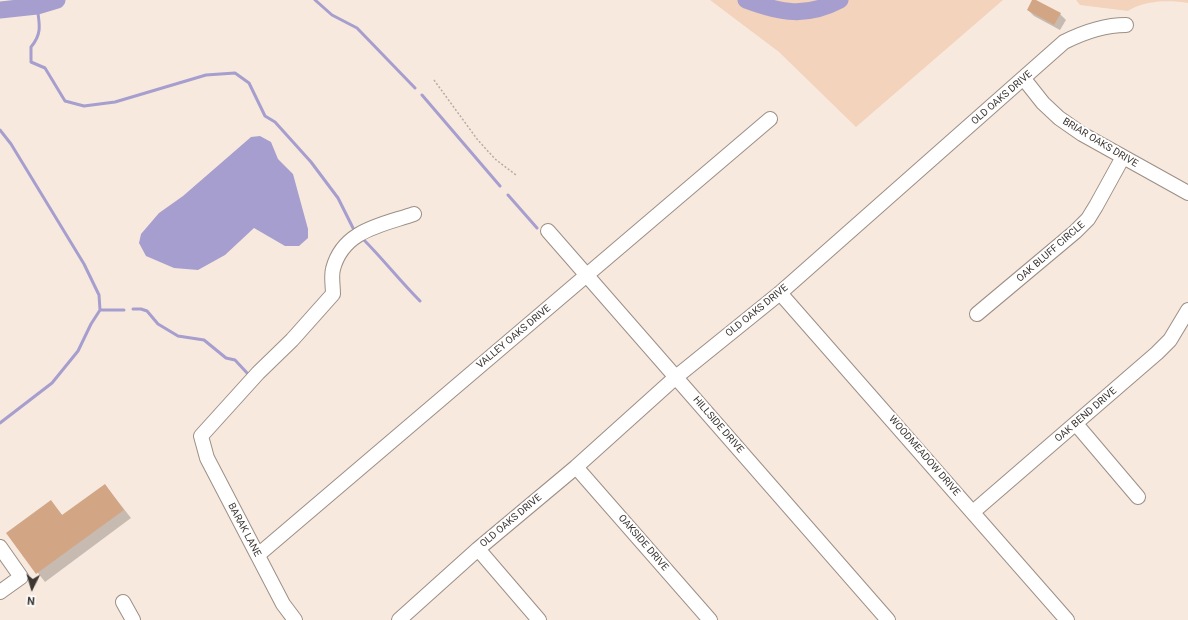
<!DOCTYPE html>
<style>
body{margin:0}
#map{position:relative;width:1188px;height:620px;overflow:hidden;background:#f8e9de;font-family:Roboto,sans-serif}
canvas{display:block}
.north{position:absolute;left:12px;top:568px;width:40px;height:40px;-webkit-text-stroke:3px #fff;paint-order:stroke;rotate:185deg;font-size:11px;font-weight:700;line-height:16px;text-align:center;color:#3d3733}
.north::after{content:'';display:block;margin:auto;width:14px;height:18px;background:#3d3733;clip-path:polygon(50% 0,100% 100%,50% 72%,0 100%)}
</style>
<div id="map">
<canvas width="1188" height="620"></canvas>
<div class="north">N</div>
</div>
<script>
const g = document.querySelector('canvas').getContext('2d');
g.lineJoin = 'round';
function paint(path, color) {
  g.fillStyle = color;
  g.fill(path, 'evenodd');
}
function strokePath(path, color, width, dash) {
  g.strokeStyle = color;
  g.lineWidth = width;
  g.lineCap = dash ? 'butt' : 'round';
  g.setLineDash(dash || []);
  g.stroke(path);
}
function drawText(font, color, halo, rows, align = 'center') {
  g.font = font + ' Roboto,sans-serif';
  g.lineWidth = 4;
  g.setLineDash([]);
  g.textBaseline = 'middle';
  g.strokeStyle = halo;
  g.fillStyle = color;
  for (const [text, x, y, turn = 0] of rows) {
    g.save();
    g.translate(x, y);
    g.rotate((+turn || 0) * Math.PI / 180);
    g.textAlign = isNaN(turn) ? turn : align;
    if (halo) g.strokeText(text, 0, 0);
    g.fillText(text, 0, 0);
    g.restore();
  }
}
paint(new Path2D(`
 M710 0H1003L856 127 779 52Z
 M1076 0H1188V3C1170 0 1144 0 1128 11L1080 5Z`), '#f3d3bb');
paint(new Path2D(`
 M260 136 271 142 278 159 293 174 308 229V238L299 246H285L254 228 225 255 198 270 174 268 146 256 139 243 141 234 159 213 183 196 251 137Z`), '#a69ece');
paint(new Path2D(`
 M1034 0 1060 14 1066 20 1060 30 1034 16 1028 10Z
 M105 485 131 518 45 582 7 533 51 502 63 516Z`), '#0003');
strokePath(new Path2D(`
 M315 0 332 15 357 28 415 88
 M37 6C39 23 43 33 31 47V62L45 68 65 101 84 106 115 102 206 75 235 73 249 83 265 116 275 122 311 162 338 198 353 228
 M422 95 500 186
 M0 130 11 144 84 264 99 295 100 310 91 324 78 351 52 383 0 423
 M508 195 537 228
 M363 239C383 259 400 281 420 301
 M133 309H141L147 311 158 324 178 336 204 340 226 358 235 360 248 374
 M100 310H124`), '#a69ece', 3);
strokePath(new Path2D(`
 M746 0C781 13 806 18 840 0
 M0 10 37 6 57 0`), '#a69ece', 17);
paint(new Path2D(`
 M1032 0H1036L1061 13 1054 25 1027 10Z
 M105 484 124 510 36 574 6 533 51 500 62 515Z`), '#d2a685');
const minor = new Path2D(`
 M1024 79 1043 103 1059 118 1082 134 1188 193
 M548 231 888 620
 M780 293 1067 620
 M977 314 1075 232 1088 219 1096 206 1123 157
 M1076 424 1138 497
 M576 467 710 620
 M973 512 1157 353 1170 340 1188 310
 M0 547 21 577 0 592
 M478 549 539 620
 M258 555 770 119
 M123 602 133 620
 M295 620 283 604 207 458 201 436 258 373 292 340 333 294C333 286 331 276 333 269 343 230 382 225 414 214
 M399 620 478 549 576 467 676 377 780 293 1064 42C1084 32 1104 25 1126 25`);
strokePath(minor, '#9c8f85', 16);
strokePath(new Path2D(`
 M434 80 477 139 495 159 516 175`), '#b7aba2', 1.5, [2, 2]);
strokePath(minor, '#fff', 14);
drawText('10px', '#3d3733', '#fff', [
 ["OLD OAKS DRIVE",1002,98,-41],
 ["BRIAR OAKS DRIVE",1100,143,31],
 ["OAK BLUFF CIRCLE",1051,252,-41],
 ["OLD OAKS DRIVE",757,311,-39],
 ["VALLEY OAKS DRIVE",514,337,-40],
 ["OAK BEND DRIVE",1086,415,-41],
 ["HILLSIDE DRIVE",718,425,49],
 ["WOODMEADOW DRIVE",924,456,49],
 ["OLD OAKS DRIVE",511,521,-40],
 ["BARAK LANE",244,530,62],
 ["OAKSIDE DRIVE",643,543,49]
]);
</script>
